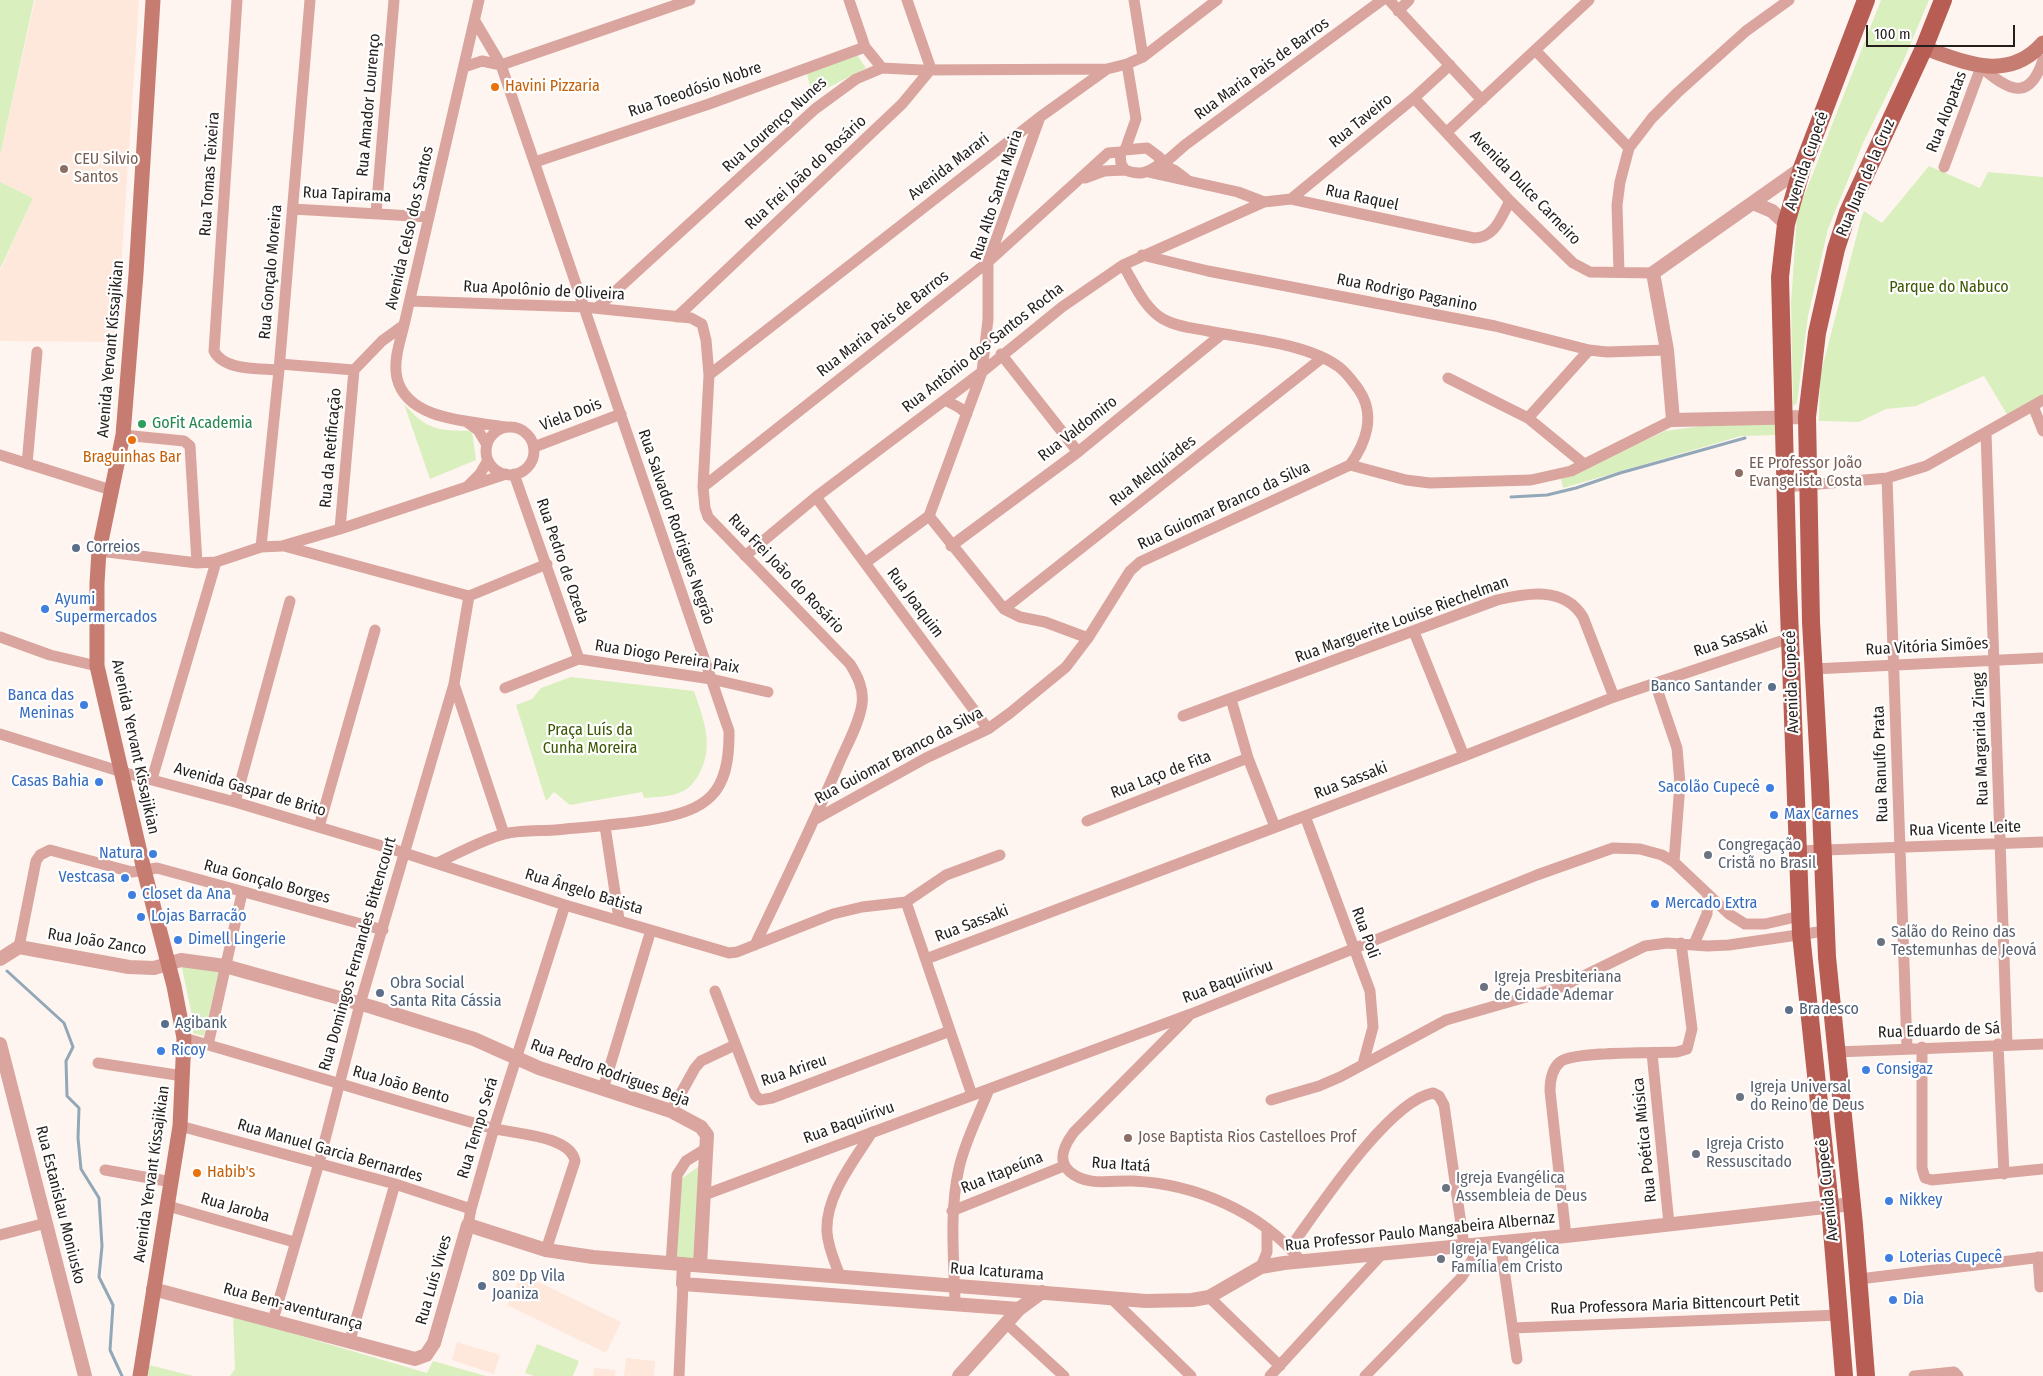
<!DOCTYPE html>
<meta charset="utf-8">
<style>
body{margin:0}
#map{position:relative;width:2043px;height:1376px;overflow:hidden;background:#fff5f0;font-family:"Fira Sans Condensed",sans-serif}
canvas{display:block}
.scale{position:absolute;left:1866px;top:25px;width:149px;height:22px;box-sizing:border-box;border:2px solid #241f1c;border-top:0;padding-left:6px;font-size:15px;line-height:18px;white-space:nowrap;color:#241f1c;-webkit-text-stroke:4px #fff;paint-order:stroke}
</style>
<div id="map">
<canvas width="2043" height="1376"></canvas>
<div class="scale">100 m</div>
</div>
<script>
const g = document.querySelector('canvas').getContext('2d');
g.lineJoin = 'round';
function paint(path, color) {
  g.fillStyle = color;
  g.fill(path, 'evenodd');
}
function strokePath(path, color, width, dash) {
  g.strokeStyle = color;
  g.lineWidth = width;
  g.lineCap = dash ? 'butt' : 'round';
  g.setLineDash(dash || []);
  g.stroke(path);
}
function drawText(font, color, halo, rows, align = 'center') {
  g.font = font + ' "Fira Sans Condensed",sans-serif';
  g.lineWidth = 4.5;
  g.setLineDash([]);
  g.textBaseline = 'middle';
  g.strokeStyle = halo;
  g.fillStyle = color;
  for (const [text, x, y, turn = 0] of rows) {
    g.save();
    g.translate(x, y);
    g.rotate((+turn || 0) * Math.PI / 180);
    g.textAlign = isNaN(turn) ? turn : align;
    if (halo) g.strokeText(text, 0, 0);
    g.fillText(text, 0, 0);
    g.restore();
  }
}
paint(new Path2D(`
 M35 0H139L116 342 0 341V271L33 198 0 182V156Z
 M522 1274 621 1322 606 1353 507 1305Z
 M457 1342 500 1355 494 1374 452 1360Z
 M626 1358 655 1361 654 1376H624Z
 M594 1368 616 1370 615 1376H593Z`), '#fee7db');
paint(new Path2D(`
 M0 0H34L0 156Z
 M1881 0H1929L1903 62 1863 143 1828 229 1808 316 1797 403 1793 406 1791 304 1797 214Z
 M853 49 866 68 820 92 810 86 805 66Z
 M1929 166 1980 188 1988 172 2043 177V395L2008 416 1984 376 1916 406 1886 409 1859 422 1819 421 1820 376 1861 219 1864 211 1882 223Z
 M0 182 33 198 0 269Z
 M404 404C428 431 437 430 472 431L476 460 430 479Z
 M1780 421 1779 435 1741 436 1563 488 1561 479 1665 431 1709 425Z
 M571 677 694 691C704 721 715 747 698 776 694 782 689 789 681 792 671 797 655 797 644 798L642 792 570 805 554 792 546 801 516 705 532 699 541 688Z
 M184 966 219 972 204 1036 193 1033 192 1016 182 968Z
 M702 1164 697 1261 673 1259 681 1179Z
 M233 1316 427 1373 433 1361 486 1376H230L235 1369Z
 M537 1344 579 1361 573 1376H534L525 1373Z
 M149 1365 193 1376H148Z`), '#d9efbe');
strokePath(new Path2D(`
 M1511 497 1547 495 1576 488 1620 473 1745 438
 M7 971 64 1023 73 1047 66 1061 67 1096 79 1108 78 1138 81 1169 99 1198 102 1246 99 1277 113 1305 110 1350 122 1376`), '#92a7b7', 3);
strokePath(new Path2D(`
 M237 0 214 351C224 371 259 368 279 370
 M479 0 404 325C400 342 393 361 397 378 407 421 471 421 506 427
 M849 0 865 47 882 68
 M1134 0 1143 57
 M1389 0 1482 100
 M1398 11 1409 0
 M1535 50 1629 148
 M501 65 690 0
 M464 67 482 61 501 65
 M1414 98 1510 201 1573 263 1590 272 1653 273
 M1040 117 988 262V319L982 372 929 516 1004 609 1020 617 1045 622 1088 638
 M1447 132 1589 0
 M1125 150 1147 148 1159 157 1160 164C1147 173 1140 176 1125 170L1121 164 1120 152 1125 150 1136 119 1127 64
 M535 162 709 104 865 47
 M1161 162 1169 159 1185 145 1382 0
 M1160 164 1174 170 1186 179
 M1944 167 1981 67C2008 90 2029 103 2043 60
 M1148 172 1238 192 1264 202 1291 199 1474 238C1495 238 1501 217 1510 201
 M1085 178 1104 171 1125 170
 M1291 199 1414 98 1450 65
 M293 209 429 217
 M376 213 394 0
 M1142 255 1208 271 1495 326 1589 350 1607 352 1667 350
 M1619 272 1617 205 1620 182 1629 148 1652 118 1677 93 1746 31 1789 0
 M410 301 584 307 691 318 702 324 706 340 709 375 703 487 705 508 708 517 850 664C858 677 864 689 862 704 859 725 845 748 837 768 811 828 783 886 755 945
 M597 308 815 109 856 79 882 68 921 70 1107 69
 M677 317 902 104 931 69 907 0
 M1001 354 1078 452
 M280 364 354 370 382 341 404 325
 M709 375 1040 117 1107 69 1127 64 1143 57 1217 0
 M1448 378 1528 418 1584 464
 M945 400 960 408 967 414
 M2033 406 2043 431
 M1528 418 1589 350
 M467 422 478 430 487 445
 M486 451a24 24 0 1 1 48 0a24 24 0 1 1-48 0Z
 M1986 433 2007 1044
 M123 435 184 441 190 446 197 563
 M534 447 621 414
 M0 455 111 490
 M27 464 37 352
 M1350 465 1406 480 1430 483 1531 480 1571 471 1673 420
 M514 474 579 659
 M1887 478 1907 1048
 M469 485 480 474 488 460
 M703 487 988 262 1108 153 1120 152
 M1785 487 1887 478 1926 466 2043 400
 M816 497 988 729
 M340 529 354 370
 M284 546 469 596 547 564
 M951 546 1078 452 1222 334
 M261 547 279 370 310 0
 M99 551 197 563 216 562 261 547 282 546 340 529 506 474
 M745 556 816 497 982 372 1062 307 1123 265 1264 202
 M865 563 929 516
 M1004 609 1322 358
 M1414 632 1464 756
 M0 637 50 655 97 666
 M1813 669 2043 658
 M1655 683 1677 748 1680 784 1674 862
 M454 684 504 834
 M505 688 579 659 711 679 768 692
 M1231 699 1248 758 1275 827
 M1183 716 1497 600C1527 593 1564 586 1583 617L1614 697
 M0 734 122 772 235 802 392 849 565 905 729 953 737 952 833 914 862 907 906 902 972 1095
 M152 779 216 562
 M235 802 290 601
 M1305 816 1370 991 1373 1027 1363 1064
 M814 820 926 758 988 729 1010 713 1066 667 1088 638 1130 571 1140 562 1350 465C1366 443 1376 415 1359 390 1353 382 1348 374 1339 367 1307 343 1247 339 1208 331 1193 328 1177 327 1163 319 1144 308 1134 283 1123 265
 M1087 821 1248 758
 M605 826 619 919
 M319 827 375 630
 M1798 851 2043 842
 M437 863C459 853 482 840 504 834 520 830 538 831 554 830 586 827 617 825 649 820 708 811 730 794 729 731L501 65 475 21
 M906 902 946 875 1000 855
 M1694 944 1707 914 1708 895
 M19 947 36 861 40 855 50 850 132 872 157 868 383 930
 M926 959 1464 756 1614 697 1790 638
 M715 991 755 1095 760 1100 772 1098 950 1031
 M1188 1017 1074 1132C1065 1144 1056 1160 1070 1172 1088 1187 1112 1180 1133 1181 1196 1184 1261 1212 1301 1261
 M184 1038C286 1067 388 1099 491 1128 513 1134 570 1135 575 1161L546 1250
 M1998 1044 2004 1174
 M208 1045 242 893
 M1922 1047V1168L1925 1178 1932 1180 2043 1169
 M1836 1052 2043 1044
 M1652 1053 1669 1224
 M98 1063 183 1076
 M603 1089 651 930
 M1271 1100 1319 1086 1340 1077 1446 1020 1561 987 1645 946 1667 943 1707 946 1729 945 1825 931
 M671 1111 695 1068 701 1061 735 1045
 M180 1126 395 1184 471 1209
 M105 1170 172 1182
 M704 1195 1191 1014 1537 875 1613 848 1640 849 1662 855 1674 862 1729 914 1745 924H1765L1800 916
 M168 1206 294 1242
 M952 1211 1064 1166
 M468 1225 471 1209 494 1128 565 905
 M0 1235 46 1223
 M1566 1236 1550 1091C1550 1080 1552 1069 1560 1062 1572 1051 1656 1053 1677 1052L1687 1049 1692 1029 1681 943
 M1500 1241 1517 1359
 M1290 1248C1317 1211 1388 1101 1433 1093L1439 1096 1444 1105 1464 1245
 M2038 1257 2040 1287
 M671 1263 677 1175 686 1161 707 1148
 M1261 1267 1267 1252V1230
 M840 1276C835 1262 828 1248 827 1232 825 1196 854 1161 872 1132
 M1859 1279 2043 1257
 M1209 1297 1280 1366
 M1112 1299 1191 1376
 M955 1303C954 1257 949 1213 959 1168 965 1141 979 1115 989 1089
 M273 1320 319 1163 360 1004 454 684 469 596
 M1006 1323 1064 1376
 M1513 1328 1839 1315
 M350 1340 395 1184
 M679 1376 683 1284
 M1270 1376 1381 1255
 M1365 1376 1461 1278 1474 1257 1476 1244
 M1914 1376 1954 1372 1958 1376`), '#d9a59e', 11);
strokePath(new Path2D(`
 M1802 168 1653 273 1667 350 1673 420 1807 417
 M1753 203 1772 211 1786 224
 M0 959 19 947 129 967 154 968 181 960 225 966 372 1007 474 1039 539 1068 671 1111 701 1127 707 1135 700 1265
 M0 1044 85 1376
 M684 1264 683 1284 1019 1309
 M153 1289 415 1359 426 1355 434 1343 468 1225 546 1250 593 1257 1146 1301 1192 1300 1209 1297 1261 1267 1284 1263 1566 1236 1852 1204
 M959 1376 1019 1309 1042 1292`), '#d9a59e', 14);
strokePath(new Path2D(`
 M1924 48C1965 62 2008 83 2043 43
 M140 1376 180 1126 184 1038 174 986 144 870 97 666V583L99 551 123 435 136 274 153 0`), '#c77c72', 15);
strokePath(new Path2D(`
 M1844 1376 1830 1206 1801 934 1788 584 1780 277 1786 224 1802 168 1866 0
 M1866 1376 1854 1225 1827 957 1820 784 1811 622 1807 417 1817 333 1836 249 1848 212 1924 48 1943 0`), '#b75d53', 18);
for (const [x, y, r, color] of [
 [495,87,5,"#e8710a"],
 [64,169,5,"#8d6e63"],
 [142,424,5,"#2e9e5b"],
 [132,440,5,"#e8710a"],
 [1739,473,5,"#8d6e63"],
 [76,548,5,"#5c6f8a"],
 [45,609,5,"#3f7fe0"],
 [1772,687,5,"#5c6f8a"],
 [84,705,5,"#3f7fe0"],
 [99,782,5,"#3f7fe0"],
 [1770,788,5,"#3f7fe0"],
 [1774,815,5,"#3f7fe0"],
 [153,854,5,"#3f7fe0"],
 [1708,855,5,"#6b7280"],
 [125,878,5,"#3f7fe0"],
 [132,895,5,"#3f7fe0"],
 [1655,904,5,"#3f7fe0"],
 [141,917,5,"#3f7fe0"],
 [178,940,5,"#3f7fe0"],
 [1881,942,5,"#6b7280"],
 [1484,987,5,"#6b7280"],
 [380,993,5,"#5c6f8a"],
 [1789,1010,5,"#5c6f8a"],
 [165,1024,5,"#5c6f8a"],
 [161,1051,5,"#3f7fe0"],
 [1866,1070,5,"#3f7fe0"],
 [1740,1097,5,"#6b7280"],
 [1128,1138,5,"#8d6e63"],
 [1696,1154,5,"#6b7280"],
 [197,1173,5,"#e8710a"],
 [1446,1188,5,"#6b7280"],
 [1889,1201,5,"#3f7fe0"],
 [1889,1258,5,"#3f7fe0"],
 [1441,1259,5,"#6b7280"],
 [482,1286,5,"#5c6f8a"],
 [1893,1300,5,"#3f7fe0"]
]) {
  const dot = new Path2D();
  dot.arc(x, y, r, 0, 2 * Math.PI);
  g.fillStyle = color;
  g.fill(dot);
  strokePath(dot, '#fff', 2);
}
drawText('16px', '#241f1c', '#fff', [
 ["Rua Maria Pais de Barros",1262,69,-36],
 ["Rua Toeodósio Nobre",695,90,-19],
 ["Rua Amador Lourenço",369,105,-85],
 ["Rua Alopatas",1947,112,-69],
 ["Rua Taveiro",1361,121,-39],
 ["Rua Lourenço Nunes",775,125,-42],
 ["Avenida Cupecê",1807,161,-71],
 ["Avenida Marari",949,167,-38],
 ["Rua Frei João do Rosário",806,173,-43],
 ["Rua Tomas Teixeira",210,174,-86],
 ["Rua Juan de la Cruz",1866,178,-67],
 ["Avenida Dulce Carneiro",1525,188,46],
 ["Rua Tapirama",347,195,3],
 ["Rua Alto Santa Maria",997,195,-72],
 ["Rua Raquel",1362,198,12],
 ["Avenida Celso dos Santos",410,228,-77],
 ["Rua Gonçalo Moreira",271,272,-85],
 ["Rua Apolônio de Oliveira",544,291,3],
 ["Rua Rodrigo Paganino",1407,293,11],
 ["Rua Maria Pais de Barros",883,324,-38],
 ["Rua Antônio dos Santos Rocha",983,348,-38],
 ["Avenida Yervant Kissajikian",111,349,-85],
 ["Viela Dois",571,415,-21],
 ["Rua Valdomiro",1078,429,-38],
 ["Rua da Retificação",331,448,-85],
 ["Rua Melquíades",1153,471,-38],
 ["Rua Guiomar Branco da Silva",1224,506,-25],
 ["Rua Salvador Rodrigues Negrão",676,527,71],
 ["Rua Pedro de Ozeda",562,561,71],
 ["Rua Frei João do Rosário",786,574,46],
 ["Rua Joaquim",915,603,53],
 ["Rua Marguerite Louise Riechelman",1402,620,-20],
 ["Rua Sassaki",1731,640,-19],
 ["Rua Vitória Simões",1927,647,-3],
 ["Rua Diogo Pereira Paix",667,657,9],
 ["Avenida Cupecê",1792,682,-92],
 ["Rua Margarida Zingg",1981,739,-92],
 ["Avenida Yervant Kissajikian",135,747,78],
 ["Rua Guiomar Branco da Silva",899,756,-28],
 ["Rua Ranulfo Prata",1881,764,-92],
 ["Rua Laço de Fita",1161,775,-21],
 ["Rua Sassaki",1351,781,-21],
 ["Avenida Gaspar de Brito",250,790,16],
 ["Rua Vicente Leite",1965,829,-2],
 ["Rua Gonçalo Borges",267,882,15],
 ["Rua Ângelo Batista",584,892,17],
 ["Rua Sassaki",972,924,-21],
 ["Rua Poli",1365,933,70],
 ["Rua João Zanco",97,942,9],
 ["Rua Domingos Fernandes Bittencourt",358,954,-74],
 ["Rua Baquiirivu",1228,982,-21],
 ["Rua Eduardo de Sá",1939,1031,-2],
 ["Rua Arireu",794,1071,-19],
 ["Rua Pedro Rodrigues Beja",610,1073,20],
 ["Rua João Bento",401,1085,16],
 ["Rua Baquiirivu",849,1123,-20],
 ["Rua Tempo Será",478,1128,-73],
 ["Rua Poética Música",1645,1140,-96],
 ["Rua Manuel Garcia Bernardes",330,1151,16],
 ["Rua Itatá",1121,1165,4],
 ["Rua Itapeúna",1002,1173,-22],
 ["Avenida Yervant Kissajikian",152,1174,-82],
 ["Avenida Cupecê",1828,1190,-96],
 ["Rua Estanislau Moniusko",60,1205,76],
 ["Rua Jaroba",235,1208,16],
 ["Rua Professor Paulo Mangabeira Albernaz",1420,1232,-6],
 ["Rua Icaturama",997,1272,4],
 ["Rua Luís Vives",434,1280,-74],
 ["Rua Professora Maria Bittencourt Petit",1675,1305,-2],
 ["Rua Bem-aventurança",293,1307,15]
]);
drawText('16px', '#c56008', '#fff', [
 ["Havini Pizzaria",505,87],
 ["Braguinhas Bar",132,458,"center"],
 ["Habib's",207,1173]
], 'left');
drawText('16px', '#785e54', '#fff', [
 ["CEU Silvio",74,160],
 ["Santos",74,178],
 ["EE Professor João",1749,464],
 ["Evangelista Costa",1749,482],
 ["Jose Baptista Rios Castelloes Prof",1138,1138]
], 'left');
drawText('16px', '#3a5600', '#fff', [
 ["Parque do Nabuco",1949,288],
 ["Praça Luís da",590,731],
 ["Cunha Moreira",590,749]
]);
drawText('16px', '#27864d', '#fff', [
 ["GoFit Academia",152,424]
], 'left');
drawText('16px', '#4e5e75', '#fff', [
 ["Correios",86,548],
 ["Banco Santander",1762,687,"right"],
 ["Obra Social",390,984],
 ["Santa Rita Cássia",390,1002],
 ["Bradesco",1799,1010],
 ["Agibank",175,1024],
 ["80º Dp Vila",492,1277],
 ["Joaniza",492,1295]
], 'left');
drawText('16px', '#366cbe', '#fff', [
 ["Ayumi",55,600],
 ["Supermercados",55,618],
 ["Banca das",74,696,"right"],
 ["Meninas",74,714,"right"],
 ["Casas Bahia",89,782,"right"],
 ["Sacolão Cupecê",1760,788,"right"],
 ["Max Carnes",1784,815],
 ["Natura",143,854,"right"],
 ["Vestcasa",115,878,"right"],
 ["Closet da Ana",142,895],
 ["Mercado Extra",1665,904],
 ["Lojas Barracão",151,917],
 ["Dimell Lingerie",188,940],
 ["Ricoy",171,1051],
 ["Consigaz",1876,1070],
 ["Nikkey",1899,1201],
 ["Loterias Cupecê",1899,1258],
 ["Dia",1903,1300]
], 'left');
drawText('16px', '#5b616d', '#fff', [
 ["Congregação",1718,846],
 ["Cristã no Brasil",1718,864],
 ["Salão do Reino das",1891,933],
 ["Testemunhas de Jeová",1891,951],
 ["Igreja Presbiteriana",1494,978],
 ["de Cidade Ademar",1494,996],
 ["Igreja Universal",1750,1088],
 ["do Reino de Deus",1750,1106],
 ["Igreja Cristo",1706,1145],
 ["Ressuscitado",1706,1163],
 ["Igreja Evangélica",1456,1179],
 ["Assembleia de Deus",1456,1197],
 ["Igreja Evangélica",1451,1250],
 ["Família em Cristo",1451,1268]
], 'left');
</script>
